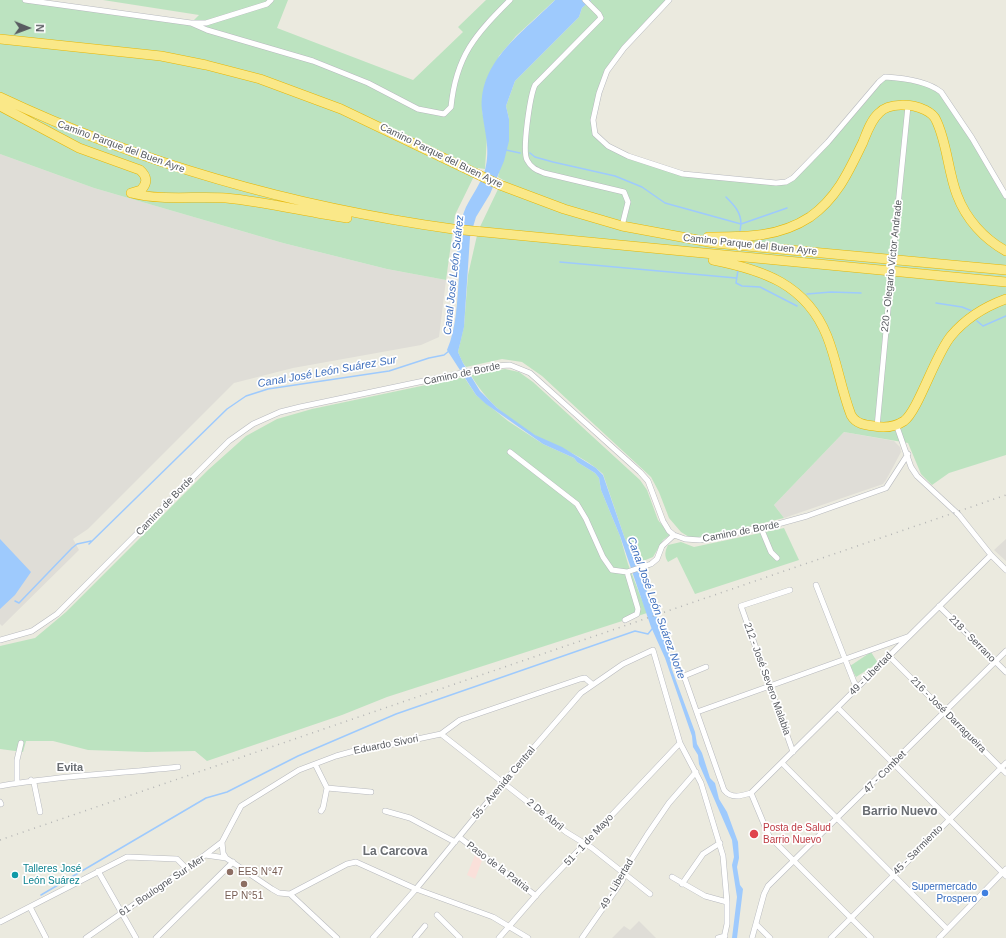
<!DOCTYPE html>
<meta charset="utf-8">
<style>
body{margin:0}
#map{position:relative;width:1006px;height:938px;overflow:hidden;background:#ebeadf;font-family:Helvetica,sans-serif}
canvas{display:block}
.north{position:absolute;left:8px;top:8px;width:40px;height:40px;-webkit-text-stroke:3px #fff;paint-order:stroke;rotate:91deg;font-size:11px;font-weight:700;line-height:16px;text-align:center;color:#585b60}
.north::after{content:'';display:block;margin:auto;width:14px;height:18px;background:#585b60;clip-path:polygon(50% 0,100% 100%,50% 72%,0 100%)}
</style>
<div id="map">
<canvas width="1006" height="938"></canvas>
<div class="north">N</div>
</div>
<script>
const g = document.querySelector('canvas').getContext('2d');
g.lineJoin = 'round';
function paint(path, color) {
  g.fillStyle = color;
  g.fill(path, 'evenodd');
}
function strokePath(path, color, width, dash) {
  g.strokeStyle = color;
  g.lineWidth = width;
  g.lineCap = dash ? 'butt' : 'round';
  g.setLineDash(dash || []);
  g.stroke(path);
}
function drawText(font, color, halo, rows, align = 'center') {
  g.font = font + ' Helvetica,sans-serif';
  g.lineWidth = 3.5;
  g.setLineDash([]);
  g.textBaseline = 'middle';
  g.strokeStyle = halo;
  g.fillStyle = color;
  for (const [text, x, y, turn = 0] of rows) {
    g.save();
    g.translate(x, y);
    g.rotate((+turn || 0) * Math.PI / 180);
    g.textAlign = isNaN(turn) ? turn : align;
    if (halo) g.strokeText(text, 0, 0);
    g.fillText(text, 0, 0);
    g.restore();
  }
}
paint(new Path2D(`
 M0 154 94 188 283 243 387 269 446 280 439 337 421 345 293 368 234 383 88 529 73 539 79 550 2 626 0 624Z
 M844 432 894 441 900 447 901 452 886 480 883 484 784 518 774 505Z
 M1006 539V561L994 550Z
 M639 921 656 938H612L624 926 630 930Z`), '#dfddd7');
paint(new Path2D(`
 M475 855 483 858 475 879 467 875Z`), '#fae0da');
paint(new Path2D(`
 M0 0H25L191 23 199 15 103 0H288L277 28 413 80 463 32 458 27 486 0H555L516 36 499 56 484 92 482 110 487 137 485 169 478 168 455 215 446 280 387 269 283 243 94 188 0 154Z
 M591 0H669L652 16 607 71 593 120 595 134 608 146 683 174 776 183 793 178 885 77 911 80 941 92 1006 196V455L949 473 932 485 921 474 908 443 844 432 774 505 784 518 722 533 699 537H689L681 532 669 518 659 492 651 477 542 376 522 362 502 359 466 367 463 363 458 352 464 326 468 275 478 231 500 185 505 181 498 177 509 119 506 106 515 81 579 17 582 8Z
 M505 369 519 372 533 382 640 480 647 490 658 520 670 535 663 540 653 557 638 563 625 539 603 474C584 456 559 448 536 436 510 421 486 402 471 375Z
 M464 377 476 395 508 421 543 444 574 458 577 462 595 473 599 478 601 490 620 536 628 564 647 613 387 697 342 715 207 761 195 751 146 752 88 750 53 741H26L23 752 0 749V646L35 638 66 612 208 470 246 436 277 419 312 409Z
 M784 528 799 560 701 592 695 594 677 557 668 562C664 556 665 551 668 545L681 542 694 547Z
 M871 652 878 663 856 677 850 666Z`), '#bce3c0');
paint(new Path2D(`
 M555 0H591L582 8 579 17 515 81 506 106 509 119V141L504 161 490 194 476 217 470 237 464 327 458 352 463 363 480 391 497 408 535 435 562 447 596 468 603 475 625 539 638 563 642 578 666 641 671 661V667L695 732 697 744 702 753 710 778 715 783 719 799 727 812 738 842 739 858 737 867 740 885 743 889 737 938H732L737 897 732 865 734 857 732 840 699 764 698 755 693 747 692 736 665 658 651 627 620 536 601 490 599 478 595 473 577 462 574 458 543 444 486 404 476 395 447 350C457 327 457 300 459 276 459 267 456 257 457 249 459 235 460 220 466 207 472 195 481 183 485 170 491 149 484 130 482 110 478 61 525 31 555 0Z
 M0 539 31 572 15 595 0 609Z`), '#9ecafd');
strokePath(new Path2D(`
 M506 150 520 153
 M530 153 535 157 553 162 615 176 642 187 665 203 741 224 740 231
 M726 197C734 205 741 212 741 224L787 208
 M560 262 736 278
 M738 270 736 283 742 286 760 287 797 306
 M807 294 831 292 861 293
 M936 303 962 307 972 311
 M977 321 983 326 1006 316
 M89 544 227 409 246 396 268 389 389 371 429 358 444 355 449 351
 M15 601 19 603 72 548 77 544 91 541
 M41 895 206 798 227 792 298 756 396 714 635 631 648 634 652 629`), '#9ecafd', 1.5);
const street = new Path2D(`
 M25 0 191 23H206L267 4 271 0
 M585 0 599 14 601 18 535 85C530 96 522 150 527 160 531 168 537 170 544 173L624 192 628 202 622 226
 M669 0 624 48 607 71 599 93 593 120 595 134 608 146 628 156 683 174 776 183 786 182 793 178 828 142 879 82 885 77C903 78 927 81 941 92L972 138 1006 196
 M191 23 207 30 313 61 368 83 418 109 444 114 451 107C456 56 475 35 510 0
 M894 245 908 106
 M896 424 911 467 917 476 959 515 991 555 1006 570
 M877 427 890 288
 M510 452 577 504 586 519 603 557 612 570 627 572 651 564 657 559 662 546 674 535
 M761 528 771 552 777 558
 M816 585 854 682 858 687
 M790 590 741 606 793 752
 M939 606 1006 672
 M625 620 637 614 638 609 627 572
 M0 640 32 631 57 614 229 441 253 424 280 412 300 407 495 366 510 365 530 373 640 472 648 481 663 521 669 531 674 535 685 539 700 540 778 524 807 516 886 488 908 454
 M889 656 1006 773
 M706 667 684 676 724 790C731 799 741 796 751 793L991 555
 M838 708 1006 876
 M697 712 907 637
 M441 734 566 832 592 848 650 894
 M782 763 947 929
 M315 764 327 788 371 792
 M31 780 34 783 40 812
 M17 782V760L21 743
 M0 786C59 775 119 774 178 767
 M751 793 769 836 871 938
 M0 802 1 804
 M321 811 323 808 327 788
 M385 811 410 818 455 842
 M459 837 536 896
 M222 842 223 853 226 858
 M205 855 222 842 241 806 299 770 336 756 365 748 389 745 441 734 460 720 580 679 585 678 592 684
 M98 871 136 938
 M672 877 705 896 727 902
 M682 884 703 854 720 843
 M290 894 347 864 356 862 416 889 493 917 528 938
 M30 907 46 938
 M437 915 460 938
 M0 922 127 857 177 859 186 868
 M756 924 770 938
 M86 938 205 855 226 858 272 889 279 893 290 894 337 938
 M156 938 233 862
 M373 938 416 889 504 782 581 693 623 664 653 650 680 743 701 783 723 856 727 902V924L724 938
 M415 938 425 926
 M499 938 539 892 680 743
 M582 938 622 881 628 865 647 835 669 803 696 772
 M718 938 725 936
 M752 938 764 894 768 886 1006 651
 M831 938 1006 763
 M939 938 1006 869`);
const highway = new Path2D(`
 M0 39 161 56 206 65 260 79 341 109 500 185 564 209 622 226 714 243 1006 270
 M0 97C144 165 295 207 453 229L1006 282
 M0 106 79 148 140 170C147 176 148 183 141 190L131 193
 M131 193C162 201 193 196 226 198 267 202 306 212 347 218
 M708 237C744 237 778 238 810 217 837 198 849 171 863 142 867 132 871 120 879 113 889 102 912 104 925 110 929 112 934 115 936 120 947 142 948 172 957 195 966 219 984 239 1006 251
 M713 260C763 270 806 284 827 336 837 361 841 389 851 415 856 424 865 425 874 426 884 428 895 427 904 421 918 411 935 355 951 336 966 318 984 307 1006 299`);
strokePath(street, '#b7b9be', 6);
strokePath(highway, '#e5b606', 10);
strokePath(street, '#fff', 5);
strokePath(highway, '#fae888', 9);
strokePath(new Path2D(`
 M0 840 1006 495`), '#b3b4b4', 1.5, [1, 5]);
const streetBridge = new Path2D(`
 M890 288 894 245`);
strokePath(streetBridge, '#b7b9be', 6, []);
strokePath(streetBridge, '#fff', 5);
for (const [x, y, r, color] of [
 [754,834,5,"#e0444e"],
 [230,872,4,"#8d6e63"],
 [15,875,4,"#0f9aa8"],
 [244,884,4,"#8d6e63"],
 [985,893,4,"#3f7fe0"]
]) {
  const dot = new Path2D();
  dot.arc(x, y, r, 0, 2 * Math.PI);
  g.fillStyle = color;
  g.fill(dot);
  strokePath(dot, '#fff', 1.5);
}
drawText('10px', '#585b60', '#fff', [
 ["Camino Parque del Buen Ayre",121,147,20],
 ["Camino Parque del Buen Ayre",441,156,26],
 ["Camino Parque del Buen Ayre",750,245,6],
 ["220 - Olegario Víctor Andrade",892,266,-84],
 ["Camino de Borde",462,374,-12],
 ["Camino de Borde",165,506,-46],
 ["Camino de Borde",741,532,-11],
 ["218 - Serrano",972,639,45],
 ["49 - Libertad",871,674,-45],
 ["212 - José Severo Malabia",767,679,70],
 ["216 - José Darragueira",948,715,45],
 ["Eduardo Sivori",386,745,-11],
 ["47 - Combet",885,772,-45],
 ["55 - Avenida Central",504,783,-50],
 ["2 De Abril",545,815,39],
 ["51 - 1 de Mayo",589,840,-47],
 ["45 - Sarmiento",918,850,-45],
 ["Paso de la Patria",498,867,37],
 ["49 - Libertad",617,884,-60],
 ["61 - Boulogne Sur Mer",162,886,-34]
]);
drawText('10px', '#be3a42', '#fff', [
 ["Posta de Salud",763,828],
 ["Barrio Nuevo",763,840]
], 'left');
drawText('10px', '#0d838f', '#fff', [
 ["Talleres José",23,869],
 ["León Suárez",23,881]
], 'left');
drawText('10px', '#785e54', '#fff', [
 ["EES N°47",238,872],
 ["EP N°51",244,896,"center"]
], 'left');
drawText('10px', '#366cbe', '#fff', [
 ["Supermercado",977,887],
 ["Prospero",977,899]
], 'right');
drawText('italic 11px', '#4272be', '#fff', [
 ["Canal José León Suárez",454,275,-84],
 ["Canal José León Suárez Sur",327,372,-10],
 ["Canal José León Suárez Norte",656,608,70]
]);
drawText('bold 11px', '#696d72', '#fff', [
 ["Evita",70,768]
]);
drawText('bold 12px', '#696d72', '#fff', [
 ["Barrio Nuevo",900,812],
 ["La Carcova",395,852]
]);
</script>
